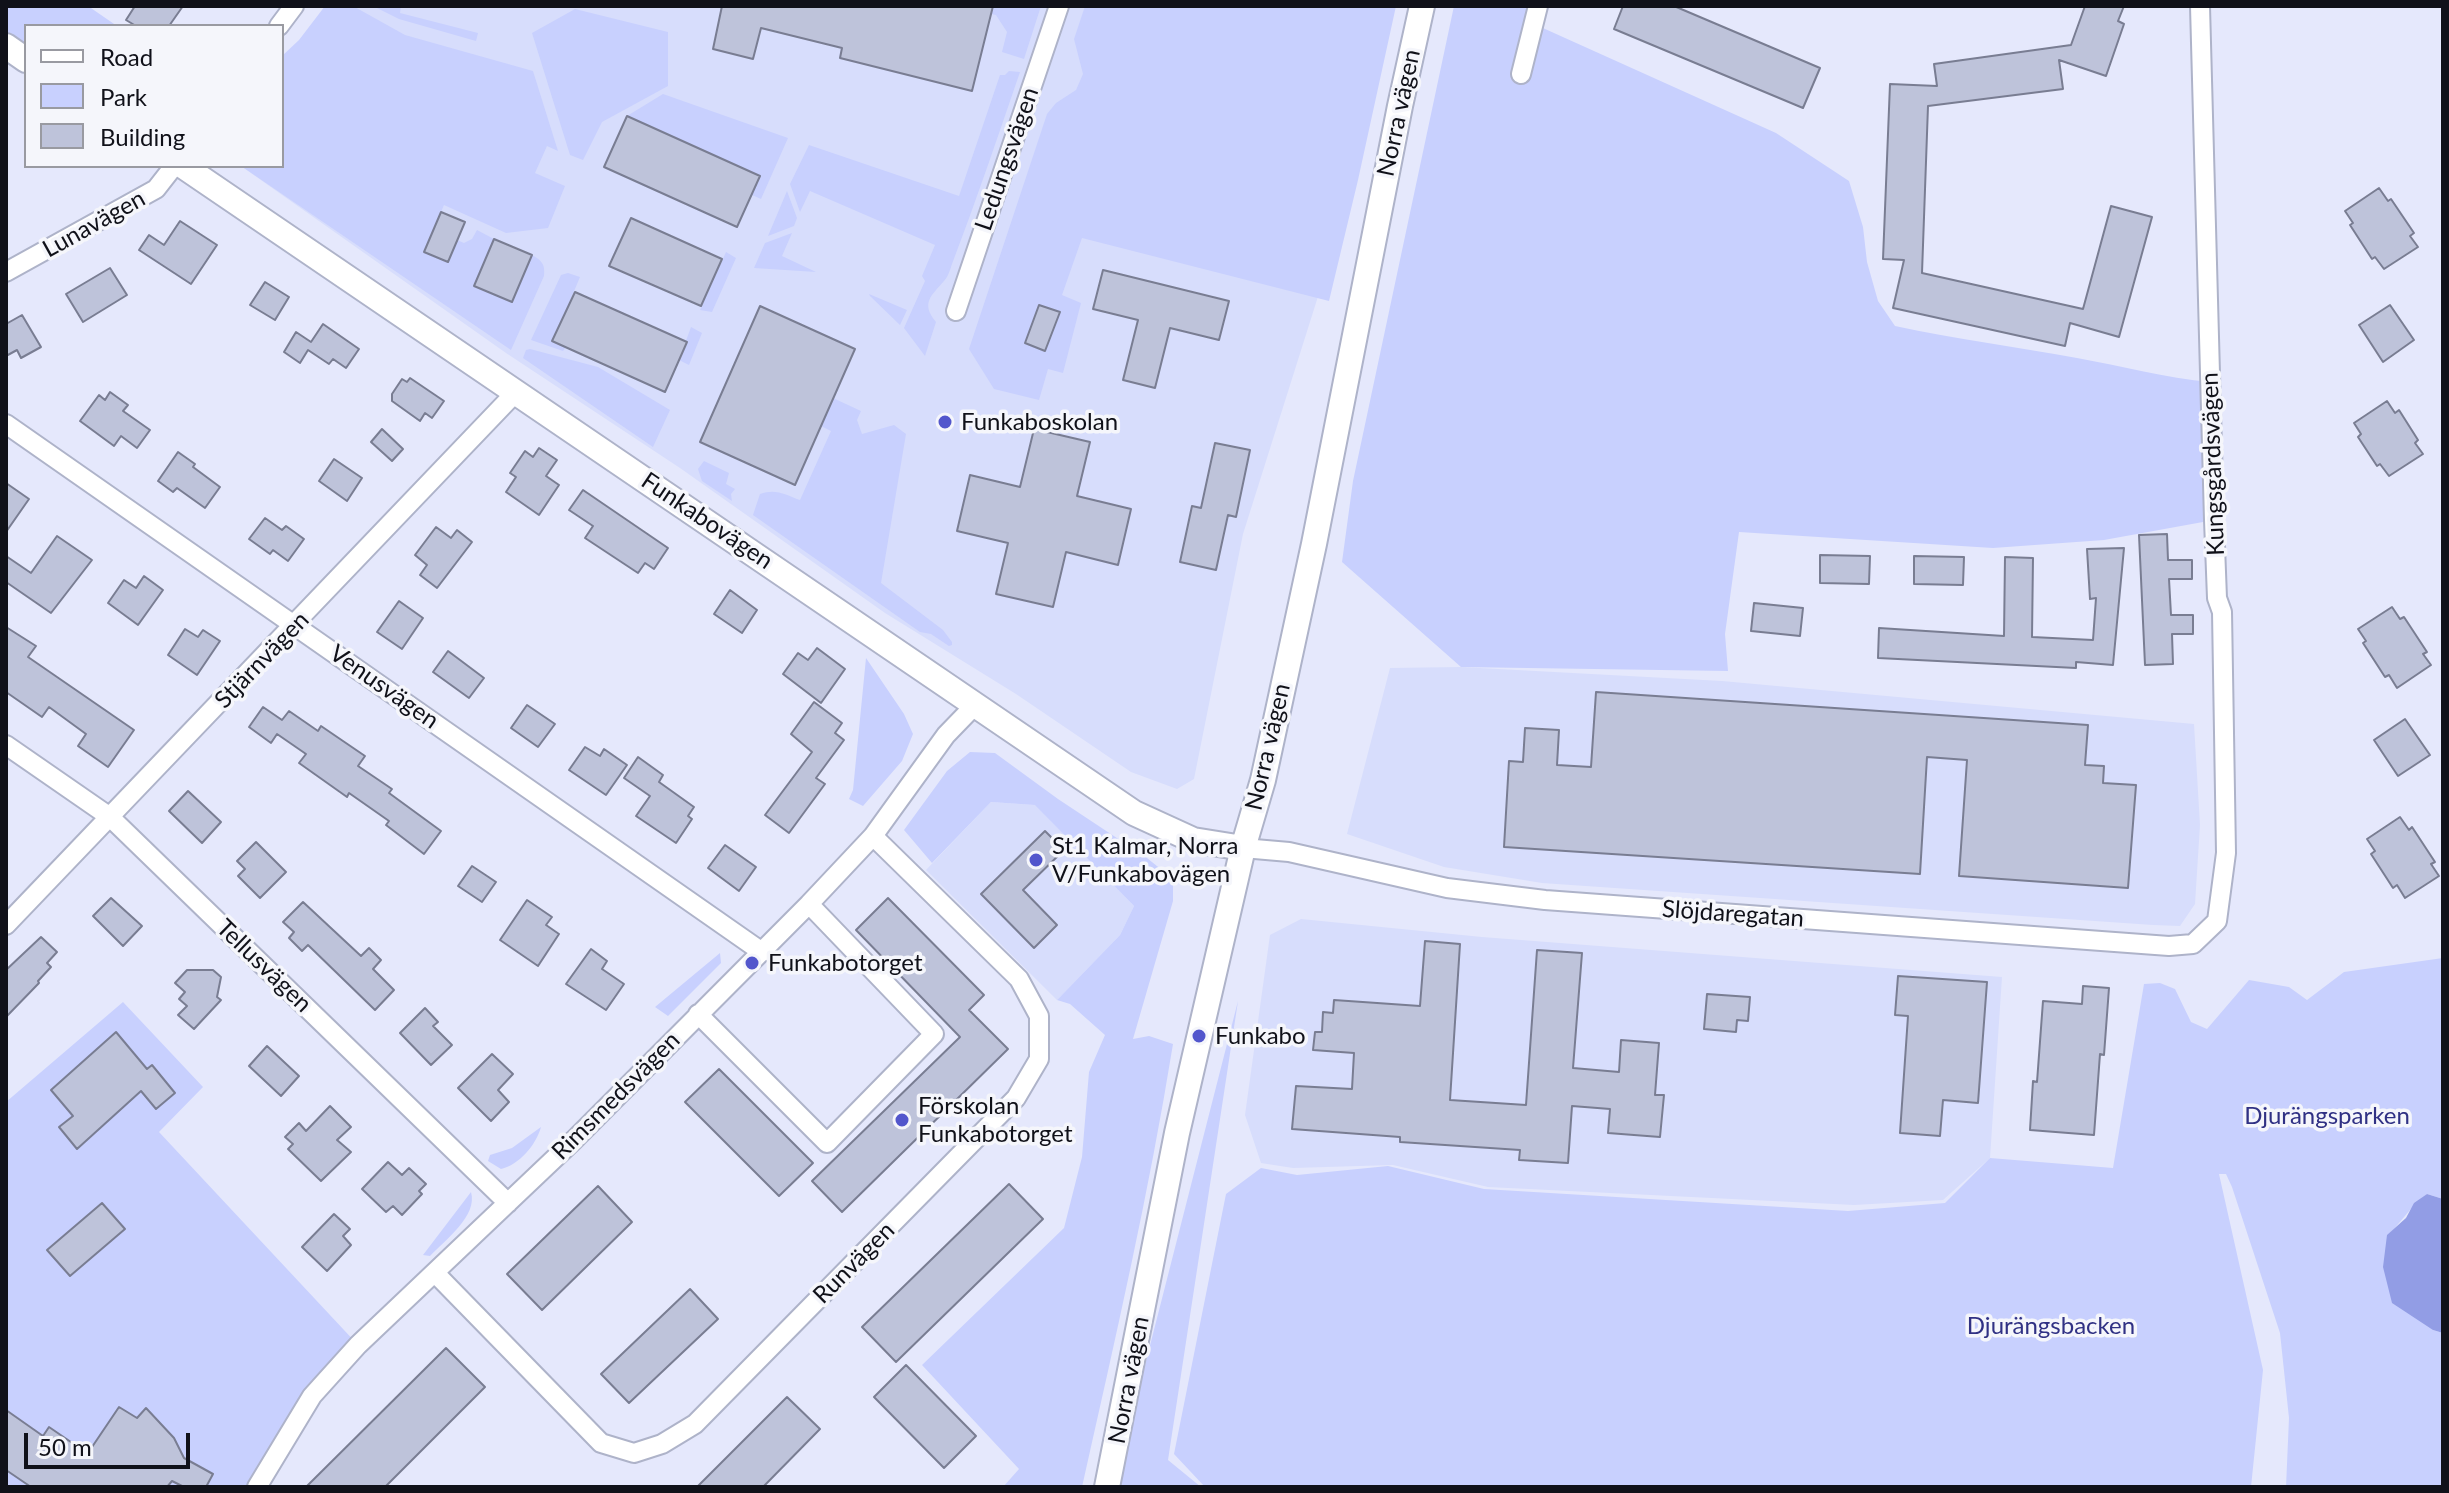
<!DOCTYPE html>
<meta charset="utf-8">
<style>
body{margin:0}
#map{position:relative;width:2449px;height:1493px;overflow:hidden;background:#e5e8fc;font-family:Lato,sans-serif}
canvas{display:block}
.frame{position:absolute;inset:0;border:8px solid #101119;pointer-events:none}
.legend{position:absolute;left:24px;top:24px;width:260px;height:144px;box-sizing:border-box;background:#f5f6fb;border:2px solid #999aa1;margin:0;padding:10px 14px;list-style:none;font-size:24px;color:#101119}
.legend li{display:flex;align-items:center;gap:16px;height:40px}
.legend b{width:40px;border:2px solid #999aa1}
.scale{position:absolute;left:24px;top:1433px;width:166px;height:36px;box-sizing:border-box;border:4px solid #101119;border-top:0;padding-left:10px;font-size:24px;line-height:28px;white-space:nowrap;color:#101119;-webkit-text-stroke:6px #f5f6fb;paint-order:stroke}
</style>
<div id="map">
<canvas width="2449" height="1493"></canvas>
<div class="frame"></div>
<ul class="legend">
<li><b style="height:10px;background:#fff"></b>Road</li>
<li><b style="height:22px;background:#c8d0fe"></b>Park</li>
<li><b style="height:22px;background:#bec3da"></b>Building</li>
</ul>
<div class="scale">50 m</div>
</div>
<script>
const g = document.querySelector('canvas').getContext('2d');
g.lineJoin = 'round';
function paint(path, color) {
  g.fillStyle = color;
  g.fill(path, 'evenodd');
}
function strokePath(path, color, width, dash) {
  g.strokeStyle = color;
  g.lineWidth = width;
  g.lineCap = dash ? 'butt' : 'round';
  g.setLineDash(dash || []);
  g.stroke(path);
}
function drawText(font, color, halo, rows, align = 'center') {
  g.font = font + ' Lato,sans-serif';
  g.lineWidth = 7;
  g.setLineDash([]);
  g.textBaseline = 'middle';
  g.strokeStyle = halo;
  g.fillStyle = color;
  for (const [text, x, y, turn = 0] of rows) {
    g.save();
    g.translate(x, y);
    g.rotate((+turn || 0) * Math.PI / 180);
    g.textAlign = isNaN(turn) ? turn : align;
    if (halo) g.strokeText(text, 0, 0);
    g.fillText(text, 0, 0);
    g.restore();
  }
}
paint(new Path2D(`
 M339 6H1389L1345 211 1243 534 1194 779 1177 789 1131 772 1016 694 885 613 680 468 506 353 241 166H282Z
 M1461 667 1722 681 2194 724 2200 825 2195 904 2180 926 2153 925 1542 883 1444 867 1347 834 1390 668Z
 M991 802 1036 805 1134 906 1120 935 1057 1000 926 870Z
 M1301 919 1482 937 2002 977 1990 1158 1943 1200 1854 1205 1488 1187 1393 1165 1293 1168 1261 1163 1245 1115 1270 935Z`), '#d7ddfc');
paint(new Path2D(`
 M6 6H88L117 26H26V60L6 46Z
 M325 6H353L405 35 533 71 558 151 547 146 535 173 565 186 548 228 506 233 444 205 424 251 447 262 457 240 464 243 472 239 477 230 494 239 474 285 511 302 532 255C543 261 545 265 544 276L511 350 241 166H282V56L299 40Z
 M373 6H401L400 13 478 33 476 41 399 19Z
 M993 6H1041L1024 59 1002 52 1007 32 996 15 991 14Z
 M1085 6H1396L1358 180 1329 301 1082 238 1062 295 1081 303 1063 373 1048 369 1039 400 994 389 969 349 1047 114 1056 103 1076 90 1083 74 1074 39Z
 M1454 6H1538L1534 24 1776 133 1849 181 1863 227 1867 262 1878 301 1895 326C1956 339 2017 347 2077 358 2122 366 2165 378 2211 382L2214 520 2104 540 1993 548 1739 532 1725 634 1728 671 1461 667 1342 562 1353 481Z
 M575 9 668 32V86L602 122 583 160 570 155 532 33Z
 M1009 71 1020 72C998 136 976 201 952 264 950 270 948 277 944 281 932 295 920 303 936 322L925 356 904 328 925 281 922 276 935 245 810 191 800 212 790 184 809 145 959 196 1000 75H1005Z
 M663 94 788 138 761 199 752 195 759 176 627 116Z
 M787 191 797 218 794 226 768 236Z
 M792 233 782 256 816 272 754 268 765 243Z
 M726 252 736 258 712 312 700 310Z
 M568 273 580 277 553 341 566 347 563 351 531 340 561 275Z
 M869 294 907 310 900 325 870 296Z
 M691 327 702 333 689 365 679 360Z
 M530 349 598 367 670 410 653 447 523 358 526 350Z
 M833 398 861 411 857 420 862 434 894 425 906 434 881 583 943 630 952 642V645L949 646 931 634 920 632 753 515 760 494C776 488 786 495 800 500L831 431 821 426Z
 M704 461 729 473 726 484 735 489 731 494 732 501 702 481 698 469Z
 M866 658 904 714 913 734 902 761 863 806 849 799 853 790Z
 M970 752 995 753 1058 799 1147 858 1173 879V901L1133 1039 1149 1036 1173 1044C1149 1193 1115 1340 1082 1487H1003L1019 1469 922 1365 1064 1228 1082 1157 1089 1072 1105 1035 1070 1004 1057 1000 1120 935 1134 906 1035 805 991 802 932 863 904 830 947 771Z
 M720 953 721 963 668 1016 655 1007Z
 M2443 958V1199L2427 1194C2411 1205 2402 1222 2387 1236L2433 1330 2443 1333V1487H2286L2289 1418 2280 1333 2232 1187 2226 1174H2219L2263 1370 2251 1487H1205L1174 1454 1226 1194 1261 1168 1297 1175 1388 1166 1484 1189 1848 1211 1945 1203 1990 1158 2113 1168 2144 984 2160 983 2175 989 2191 1022 2207 1029 2249 980 2289 987 2307 1000 2344 972Z
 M1238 1001 1168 1460 1201 1487H1119L1132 1416Z
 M123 1002 203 1087 159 1132 358 1345 257 1487H6V1102Z
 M541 1127C536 1145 519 1165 501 1169L488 1161 490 1155 512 1148Z
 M471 1192C478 1216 445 1240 430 1256L423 1255Z`), '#c8d0fe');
paint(new Path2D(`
 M2427 1194 2443 1199V1333L2433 1330 2392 1303 2383 1267 2387 1235 2406 1218 2414 1203Z`), '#929de5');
const building = new Path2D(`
 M135 6H183L169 26H136L126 20Z
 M722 6H993L972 91 840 58 842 48 761 28 753 59 713 49Z
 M1623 6H1674L1820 68 1803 108 1614 29Z
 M2085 6H2124L2118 21 2124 24 2106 76 2059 60 2063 89 1928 106 1922 273 2083 309 2111 206 2152 217 2119 337 2070 323 2065 346 1893 308 1904 260 1883 259 1890 84 1937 86 1934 64 2071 45Z
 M627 116 760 176 737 227 604 167Z
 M2379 188 2388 201 2391 199 2414 233 2410 236 2418 247 2384 269 2375 257 2372 259 2350 225 2353 223 2345 211Z
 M441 212 465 222 448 262 424 252Z
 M631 218 722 259 701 306 609 266Z
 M180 221 217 245 191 284 139 250 149 235 164 245Z
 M494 239 532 255 512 302 474 286Z
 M110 268 127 295 83 322 66 294Z
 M1103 270 1229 301 1219 340 1170 328 1155 388 1123 380 1138 320 1093 309Z
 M265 282 289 297 275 320 250 305Z
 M575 292 687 342 665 392 552 341Z
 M1039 305 1060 312 1045 351 1025 343Z
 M2390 305 2414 340 2383 362 2359 325Z
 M760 306 855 349 795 485 700 442Z
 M22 315 41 347 21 358 17 350 6 356V324Z
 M323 324 359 349 346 368 333 359 329 364 308 350 300 363 284 352 296 332 311 342Z
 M410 378 444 401 432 418 425 413 420 421 392 401V394L402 379 407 382Z
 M110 392 128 405 123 411 150 430 137 448 121 436 114 446 80 421 99 395 105 400Z
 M2387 401 2395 413 2399 410 2418 440 2415 443 2423 454 2389 476 2380 464 2377 466 2358 437 2361 434 2354 423Z
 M382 429 403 449 392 461 371 442Z
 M1034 429 1090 442 1077 496 1131 509 1118 565 1066 552 1053 607 996 594 1008 543 957 531 970 475 1020 487Z
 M1215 443 1250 450 1236 517 1228 515 1216 570 1180 562 1192 506 1201 508Z
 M539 448 557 460 546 476 559 485 539 515 506 492 516 477 510 473 525 451 533 457Z
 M178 452 195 464 193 467 220 487 205 508 177 488 173 492 158 481Z
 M334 459 362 478 347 501 319 481Z
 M6 483 29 499 6 532Z
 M583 490 668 548 654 569 645 563 638 573 585 538 593 526 569 510Z
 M265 518 282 530 286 526 304 539 288 561 273 550 270 554 249 539Z
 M436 527 451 538 457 530 472 542 437 588 420 575 427 565 415 555Z
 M2167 534 2168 560H2192V579H2169L2171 615H2193V634H2172L2173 664 2145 665 2139 535Z
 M57 536 92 560 51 613 6 582V556L31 573Z
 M2124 548 2113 665 2076 662V668L1878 658 1879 628 2004 636 2005 557 2033 558 2032 637 2093 640 2096 598 2090 599 2087 549Z
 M1820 555 1870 556 1869 584 1820 583Z
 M1914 556 1964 557 1963 585 1914 584Z
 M144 576 163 590 138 625 108 603 124 580 136 588Z
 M730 590 757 610 742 633 714 614Z
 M399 601 423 618 402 649 377 632Z
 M1754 603 1803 608 1800 636 1751 631Z
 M2392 607 2400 619 2404 617 2427 652 2423 654 2431 665 2397 688 2389 675 2385 677 2363 643 2366 641 2358 629Z
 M6 627 36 646 28 657 134 730 108 767 78 746 86 734 49 707 42 717 6 692Z
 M185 629 198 637 203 630 220 641 197 675 168 655Z
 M817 648 845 669 821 703 783 674 798 653 808 660Z
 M448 651 484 678 469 698 433 672Z
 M1596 692 2088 725 2085 765 2104 766 2103 783 2136 785 2128 888 1959 876 1967 760 1927 757 1920 874 1504 847 1509 761 1523 762 1525 728 1559 730 1557 765 1591 767Z
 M814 702 842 723 835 733 844 740 816 778 825 784 789 833 765 815 812 752 791 734Z
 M527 705 555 724 538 747 511 728Z
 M263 707 282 720 289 711 318 731 321 726 365 756 358 766 392 789 389 793 441 831 424 854 386 825 389 821 349 793 347 797 299 763 306 754 277 734 271 743 249 727Z
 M2405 719 2430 755 2398 776 2374 740Z
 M585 747 600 756 604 749 627 765 606 795 569 770Z
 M638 757 663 775 659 782 694 807 688 816 692 819 676 843 636 816 650 796 624 778Z
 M188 791 221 822 202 843 169 811Z
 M2400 817 2409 830 2412 827 2435 862 2431 864 2439 876 2405 898 2397 885 2393 888 2371 854 2375 851 2367 839Z
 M1045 831 1064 850 1023 890 1057 925 1034 948 981 894Z
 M256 842 286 872 260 898 238 876 245 869 237 861Z
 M725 845 756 867 739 891 708 868Z
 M472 866 496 882 482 902 458 886Z
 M111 898 142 926 123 946 93 916Z
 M888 898 984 995 969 1010 1008 1049 842 1212 812 1181 960 1037 856 930Z
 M527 900 552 917 546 925 559 934 538 966 500 940Z
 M303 902 361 956 369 948 381 960 373 969 394 990 375 1010 308 945 302 951 289 938 294 932 283 922Z
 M41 937 57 952 47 963 51 967 38 981 39 983 6 1017V970Z
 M1425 941 1460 944 1450 1100 1526 1105 1537 950 1582 953 1573 1068 1619 1072 1621 1040 1659 1043 1655 1095H1664L1660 1137 1608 1133 1610 1109 1572 1106 1568 1163 1519 1160 1520 1150 1400 1142V1137L1292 1129 1296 1086 1352 1089 1354 1053 1313 1050 1315 1032H1322L1323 1012 1333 1013 1334 1000 1420 1006Z
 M591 949 607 961 602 969 624 984 606 1010 566 984Z
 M187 970H213L221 977 217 997 221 1000 194 1029 178 1015 187 1006 179 999 185 992 175 983Z
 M1898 976 1987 982 1978 1103 1943 1100 1940 1136 1900 1133 1908 1016 1895 1015Z
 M2083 986 2109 988 2104 1055 2100 1054 2094 1135 2030 1130 2033 1081 2037 1082 2043 1001 2082 1004Z
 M1707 994 1750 997 1748 1021 1737 1020 1736 1032 1704 1029Z
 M425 1008 438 1022 433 1026 452 1045 431 1065 400 1033Z
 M116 1032 147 1069 152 1065 175 1093 156 1109 141 1091 77 1149 59 1127 73 1116 51 1090Z
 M267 1046 299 1076 281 1096 249 1066Z
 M492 1054 513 1074 498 1090 509 1102 491 1121 458 1088Z
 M719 1069 813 1163 779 1196 685 1102Z
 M330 1106 351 1127 337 1140 351 1152 321 1181 288 1149 293 1144 285 1137 299 1123 306 1131Z
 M388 1162 402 1175 409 1168 426 1184 419 1191 422 1194 402 1215 393 1206 386 1212 362 1189Z
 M1009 1184 1043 1219 896 1362 862 1327Z
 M598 1186 632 1222 542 1310 507 1274Z
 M102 1203 125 1229 70 1276 47 1250Z
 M334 1214 350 1229 343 1236 351 1245 327 1271 302 1247Z
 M690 1289 718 1319 629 1403 601 1374Z
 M446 1348 485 1387 385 1487H306Z
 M906 1365 976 1436 944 1468 874 1397Z
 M787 1397 820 1429 763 1487H697Z
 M119 1407 137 1418 146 1408 174 1438 184 1458 213 1474 206 1487H184L172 1481 167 1487H31L6 1470V1410L43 1436 49 1427 84 1451 87 1447 90 1450Z`);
paint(building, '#bec3da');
strokePath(building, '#797d92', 2);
const street = new Path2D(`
 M279 26 294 6
 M1521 74 1538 6
 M6 272 156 189 174 166
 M956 311 1059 6
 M6 424 762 952
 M6 745 110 817 508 1203
 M1243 848 1289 852 1447 888 1545 900 2169 946 2193 944 2217 921 2226 853 2222 612 2217 598 2214 520 2200 6
 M6 925 516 392
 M698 1014 827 1143 934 1034 809 904
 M435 1273 601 1443 634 1453 662 1444 695 1424 1016 1098 1039 1059V1016L1019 979 873 836
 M257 1487 312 1396 358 1345 574 1140 809 904 873 836 946 735 976 704`);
const secondary = new Path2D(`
 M6 46 26 60
 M183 166 1134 813 1193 840 1243 848
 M1107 1487 1177 1133 1243 848 1263 780 1314 544 1400 106 1422 6`);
strokePath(street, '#aeb3c9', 22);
strokePath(secondary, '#aeb3c9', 28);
strokePath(street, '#fff', 18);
strokePath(secondary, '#fff', 24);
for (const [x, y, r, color] of [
 [945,422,8,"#5256cc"],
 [1036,860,8,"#5256cc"],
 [752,963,8,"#5256cc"],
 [1199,1036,8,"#5256cc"],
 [902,1120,8,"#5256cc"]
]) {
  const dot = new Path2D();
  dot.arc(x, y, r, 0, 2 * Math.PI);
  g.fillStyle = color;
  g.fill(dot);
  strokePath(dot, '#f5f6fb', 3);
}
drawText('24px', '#101119', '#f5f6fb', [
 ["Norra vägen",1399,113,-78],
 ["Ledungsvägen",1007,159,-71],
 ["Lunavägen",94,224,-29],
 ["Kungsgårdsvägen",2213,464,-92],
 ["Funkabovägen",707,521,34],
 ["Stjärnvägen",262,660,-46],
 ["Venusvägen",384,687,35],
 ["Norra vägen",1268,747,-77],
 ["Slöjdaregatan",1733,914,4],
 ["Tellusvägen",264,966,44],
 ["Rimsmedsvägen",616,1096,-45],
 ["Runvägen",854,1263,-45],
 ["Norra vägen",1129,1380,-79]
]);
drawText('24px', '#101119', '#f5f6fb', [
 ["Funkaboskolan",961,422],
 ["St1 Kalmar, Norra",1052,846],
 ["V/Funkabovägen",1052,874],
 ["Funkabotorget",768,963],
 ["Funkabo",1215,1036],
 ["Förskolan",918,1106],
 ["Funkabotorget",918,1134]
], 'left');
drawText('24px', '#303184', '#f5f6fb', [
 ["Djurängsparken",2327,1116],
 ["Djurängsbacken",2051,1326]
]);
</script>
